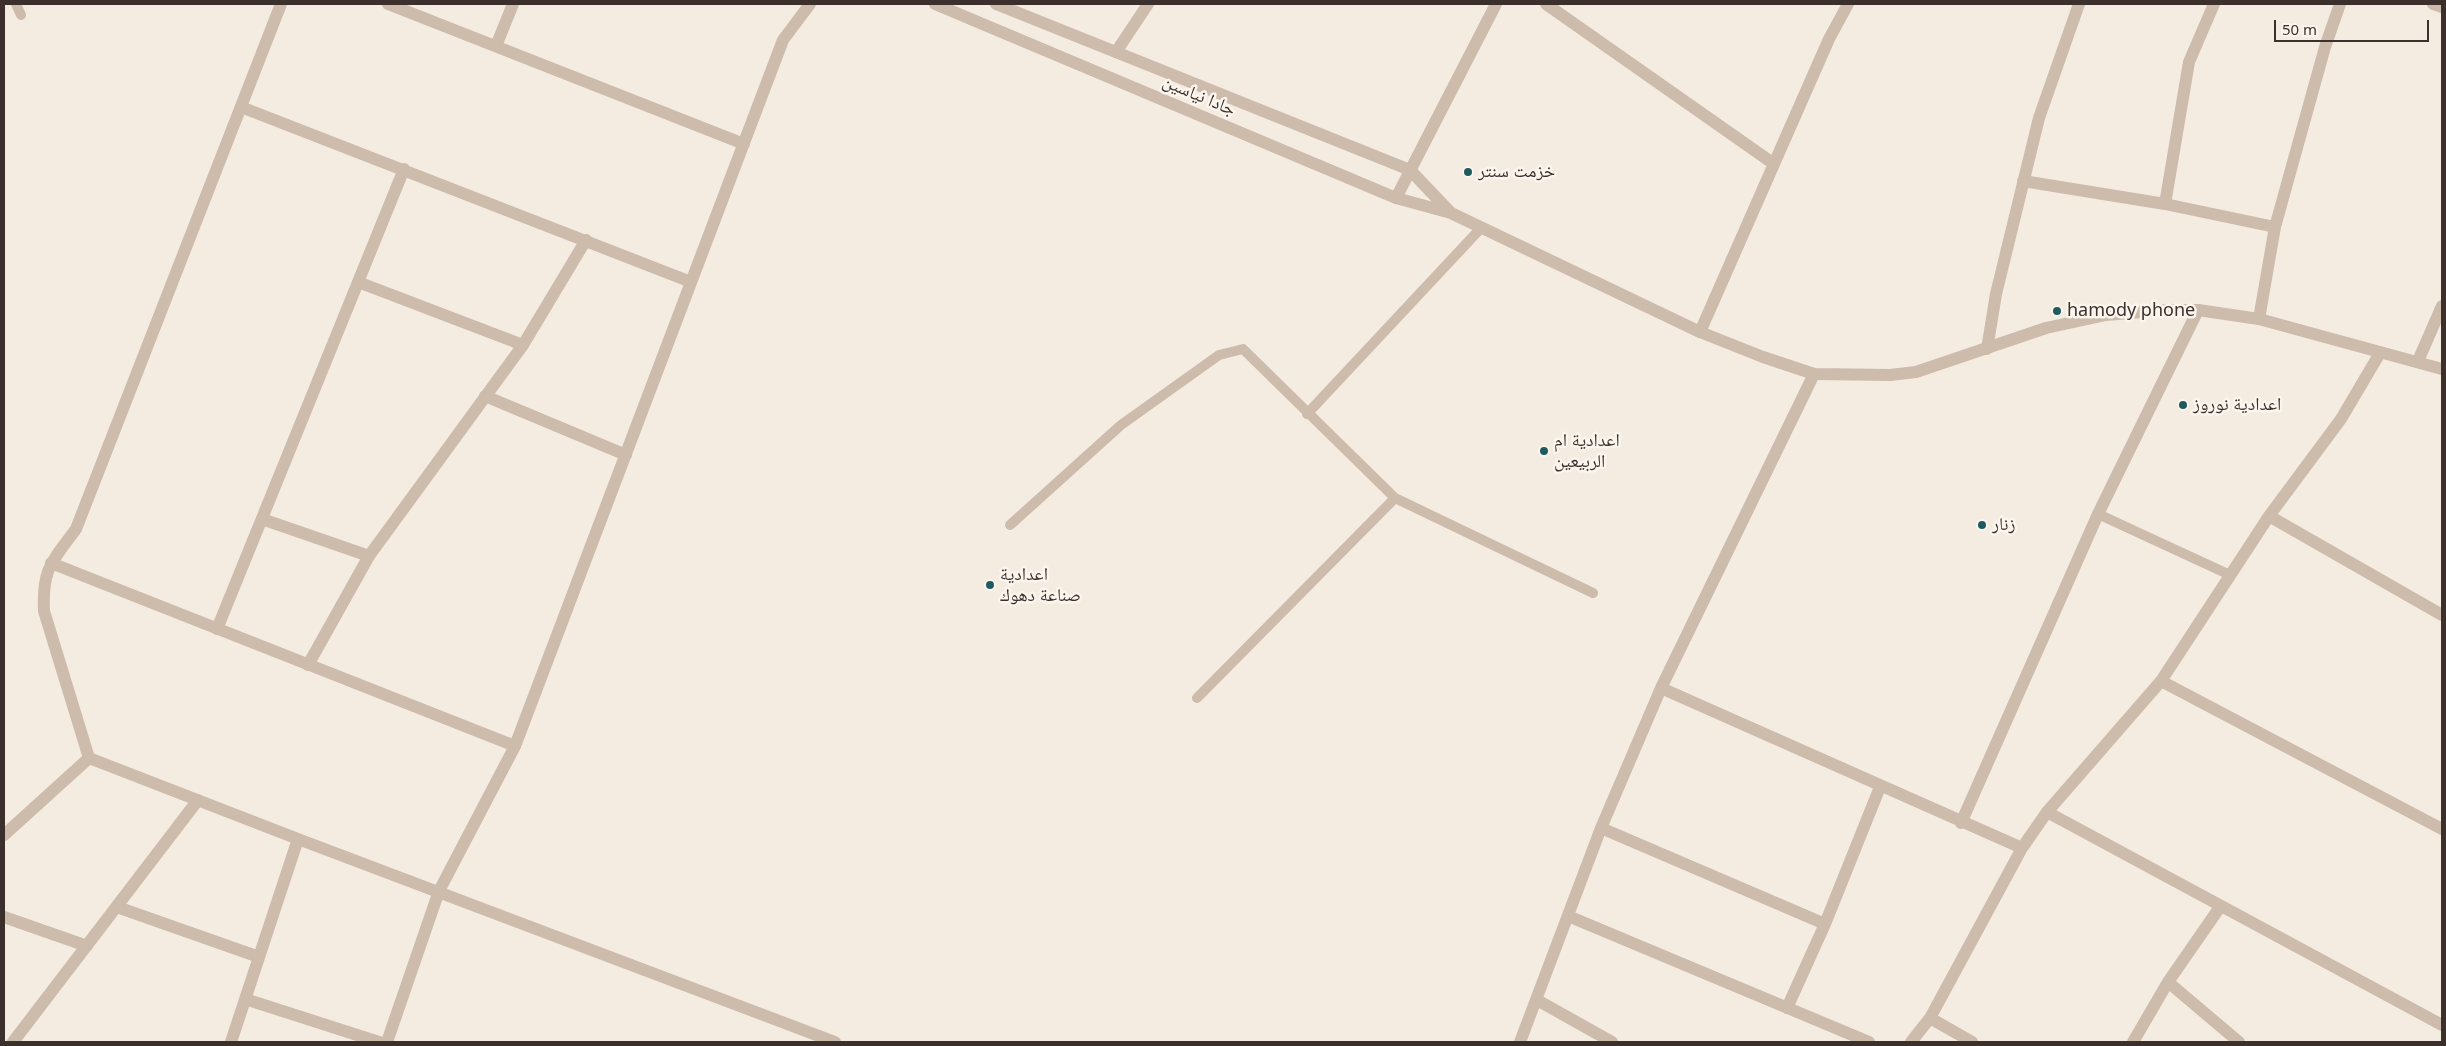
<!DOCTYPE html>
<meta charset="utf-8">
<style>
body{margin:0}
#map{position:relative;width:2446px;height:1046px;overflow:hidden;background:#f4ebe1;font-family:"Noto Sans",sans-serif}
canvas{display:block}
.frame{position:absolute;inset:0;border:5px solid #3b302b;pointer-events:none}
.scale{position:absolute;left:2274px;top:20px;width:155px;height:22px;box-sizing:border-box;border:2px solid #3b302b;border-top:0;padding-left:6px;font-size:15px;line-height:18px;white-space:nowrap;color:#3b302b;-webkit-text-stroke:4px #fbf5ee;paint-order:stroke}
</style>
<div id="map">
<canvas width="2446" height="1046"></canvas>
<div class="frame"></div>
<div class="scale">50 m</div>
</div>
<script>
const g = document.querySelector('canvas').getContext('2d');
g.lineJoin = 'round';
function strokePath(path, color, width, dash) {
  g.strokeStyle = color;
  g.lineWidth = width;
  g.lineCap = dash ? 'butt' : 'round';
  g.setLineDash(dash || []);
  g.stroke(path);
}
function drawText(font, color, halo, rows, align = 'center') {
  g.font = font + ' "Noto Sans","Noto Naskh Arabic",sans-serif';
  g.lineWidth = 5;
  g.setLineDash([]);
  g.textBaseline = 'middle';
  g.strokeStyle = halo;
  g.fillStyle = color;
  for (const [text, x, y, turn = 0] of rows) {
    g.save();
    g.translate(x, y);
    g.rotate((+turn || 0) * Math.PI / 180);
    g.textAlign = isNaN(turn) ? turn : align;
    if (halo) g.strokeText(text, 0, 0);
    g.fillText(text, 0, 0);
    g.restore();
  }
}
strokePath(new Path2D(`
 M16 4 21 15
 M1307 414 1482 227
 M2098 514 2230 575
 M1010 525 1121 425 1219 355 1243 349 1395 498 1593 593
 M1197 698 1395 498`), '#cdbbac', 10);
strokePath(new Path2D(`
 M388 4 744 144
 M1546 4 1774 164
 M2433 4 2442 7
 M496 46 513 4
 M1116 52 1148 4
 M241 107 691 282
 M2023 181 2165 204 2275 227
 M1396 198 1496 4
 M2165 204 2189 62 2214 4
 M358 282 523 345
 M2259 319 2275 227 2325 47 2340 4
 M1700 332 1829 39 1848 4
 M1987 349 1996 294 2039 118 2079 4
 M2418 361 2442 306
 M485 396 626 455
 M2269 516 2442 615
 M262 519 369 556
 M51 563 515 746
 M217 629 404 169
 M308 665 369 556 523 345 586 240
 M2161 681 2442 829
 M1661 688 2022 848
 M89 758 44 611C42 568 52 562 76 529L281 4
 M89 758 298 839 835 1042
 M2047 812 2442 1025
 M1961 823 2098 514 2198 310
 M1601 828 1825 924
 M4 835 89 758
 M117 907 259 957
 M1568 916 1869 1042
 M4 917 87 946
 M2168 982 2239 1042
 M245 999 379 1042
 M1537 1000 1612 1042
 M1787 1008 1825 924 1880 787
 M1930 1018 1972 1042
 M13 1042 198 800
 M231 1042 298 839
 M387 1042 439 891 515 746 783 40 810 4
 M1520 1042 1601 828 1661 688 1814 374
 M1911 1042 1930 1018 2022 848 2047 812 2161 681 2269 516 2341 419 2380 353
 M2133 1042 2168 982 2220 907`), '#cdbbac', 12);
strokePath(new Path2D(`
 M935 4 1396 198 1451 213
 M996 4 1410 170 1451 213 1700 332 1763 357 1814 374 1890 375 1916 372 2046 328 2106 315 2167 310H2198L2259 319 2442 369`), '#cdbbac', 12);
for (const [x, y, r, color] of [
 [1468,172,5,"#1f5a5e"],
 [2057,311,5,"#1f5a5e"],
 [2183,405,5,"#1f5a5e"],
 [1544,451,5,"#1f5a5e"],
 [1982,525,5,"#1f5a5e"],
 [990,585,5,"#1f5a5e"]
]) {
  const dot = new Path2D();
  dot.arc(x, y, r, 0, 2 * Math.PI);
  g.fillStyle = color;
  g.fill(dot);
  strokePath(dot, '#fbf5ee', 2);
}
drawText('18px', '#3b302b', '#fbf5ee', [
 ["جادا نیاسین",1199,96,23]
]);
drawText('18px', '#3b302b', '#fbf5ee', [
 ["خزمت سنتر",1478,172],
 ["hamody phone",2067,311],
 ["اعدادية نوروز",2193,405],
 ["اعدادية ام",1554,441],
 ["الربيعين",1554,462],
 ["زنار",1992,525],
 ["اعدادية",1000,575],
 ["صناعة دهوك",1000,596]
], 'left');
</script>
